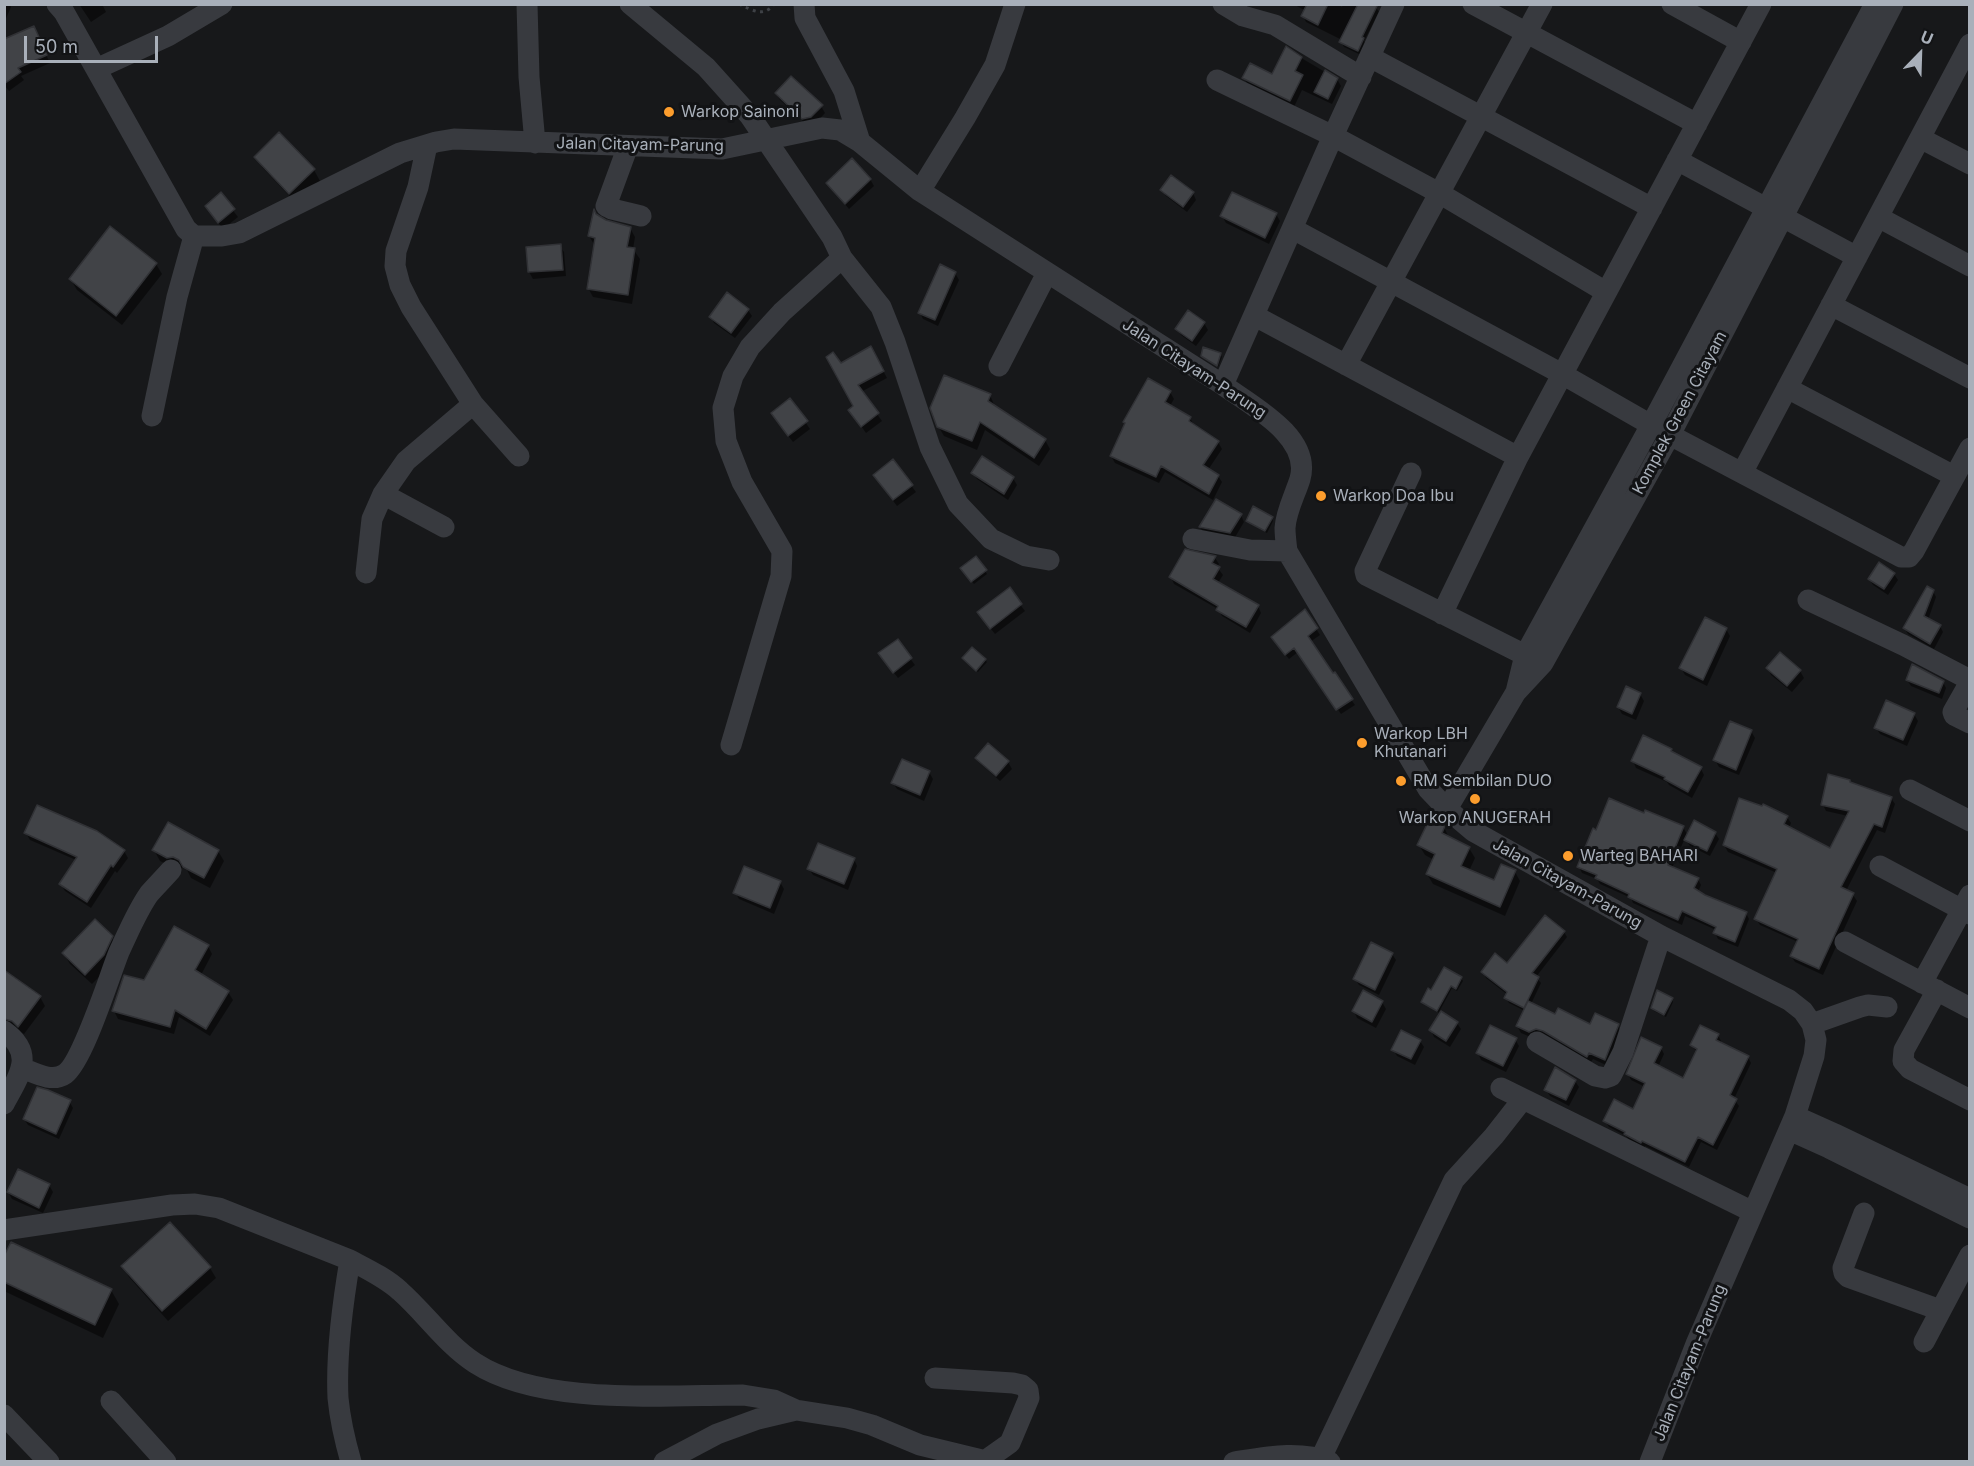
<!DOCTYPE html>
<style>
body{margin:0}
#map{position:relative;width:1974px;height:1466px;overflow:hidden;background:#17181a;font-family:Inter,sans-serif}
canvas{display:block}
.frame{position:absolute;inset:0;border:6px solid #a9b0ba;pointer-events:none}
.north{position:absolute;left:1890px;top:24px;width:60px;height:60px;-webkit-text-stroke:4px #121315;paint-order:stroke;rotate:23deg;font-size:16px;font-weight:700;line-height:24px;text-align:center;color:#a9b0ba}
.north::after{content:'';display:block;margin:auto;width:21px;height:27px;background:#a9b0ba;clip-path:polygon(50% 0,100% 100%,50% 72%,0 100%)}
.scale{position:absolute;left:24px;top:36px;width:134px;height:27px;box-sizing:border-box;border:3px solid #a9b0ba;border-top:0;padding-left:8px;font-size:18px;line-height:21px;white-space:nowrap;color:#a9b0ba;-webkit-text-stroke:4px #121315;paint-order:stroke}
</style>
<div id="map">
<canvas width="1974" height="1466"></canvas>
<div class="frame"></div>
<div class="north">U</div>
<div class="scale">50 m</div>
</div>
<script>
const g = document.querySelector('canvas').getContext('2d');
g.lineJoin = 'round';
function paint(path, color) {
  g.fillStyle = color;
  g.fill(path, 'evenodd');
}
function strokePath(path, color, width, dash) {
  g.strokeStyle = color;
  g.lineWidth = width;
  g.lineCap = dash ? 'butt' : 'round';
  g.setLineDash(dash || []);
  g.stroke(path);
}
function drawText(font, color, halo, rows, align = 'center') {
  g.font = font + ' Inter,sans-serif';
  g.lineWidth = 6;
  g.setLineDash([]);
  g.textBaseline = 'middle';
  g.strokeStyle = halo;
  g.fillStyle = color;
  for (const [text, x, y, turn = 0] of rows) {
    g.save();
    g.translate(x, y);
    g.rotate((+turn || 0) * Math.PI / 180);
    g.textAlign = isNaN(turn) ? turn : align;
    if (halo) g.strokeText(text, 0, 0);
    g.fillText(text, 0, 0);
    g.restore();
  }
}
paint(new Path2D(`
 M4 4H10L11 7 4 23Z
 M102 4 106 12 91 22 79 4Z
 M1293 4H1337L1342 7 1343 4H1370L1376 7 1379 12 1364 41 1366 44 1361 55 1344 47 1341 42 1342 40 1306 22 1303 16 1306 11Z
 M36 33 50 63 21 76 24 80 9 91 4 85V40Z
 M1286 49 1337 79 1341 86 1332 104 1302 90 1294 107 1248 85 1244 78 1273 76Z
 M776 94 821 106 825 113 815 124 807 125 780 100Z
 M256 157 314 170 320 181 296 203 262 167Z
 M870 179 874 186 849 209 828 184Z
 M1162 190 1193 193 1196 200 1187 212 1166 196Z
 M221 195 238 217 223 229 206 207Z
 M1276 214 1280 221 1269 244 1226 223 1222 216Z
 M606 222 630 228 635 237 633 249 640 259 632 304 593 297 588 288 595 246 589 236Z
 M560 246 564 252 566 276 533 279 529 272Z
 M156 264 162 274 122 325 77 290 71 280Z
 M955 273 959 280 938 326 923 319 920 313Z
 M748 310 752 316 735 338 714 323 711 317Z
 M1204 323 1208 330 1196 346 1181 335 1177 329Z
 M871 348 887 378 861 392 882 421 866 433 854 416 855 406 840 365Z
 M1220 354 1222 357 1218 367 1203 356Z
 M1170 392 1174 399 1170 406 1190 418 1194 425 1218 442 1222 449 1208 470 1218 476 1222 482 1213 500 1165 472 1159 483 1115 463 1111 456Z
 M990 395 995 407 1045 440 1050 449 1039 466 985 430 977 450 944 436 938 426Z
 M790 400 810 429 793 442 776 420Z
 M982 458 1013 478 1017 485 1008 500 977 479 973 473Z
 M893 461 916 492 897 506 878 481Z
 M1241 515 1244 522 1234 539 1204 533 1200 527Z
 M1272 518 1273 521 1267 533 1249 523 1247 521Z
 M1186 551 1215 558 1219 564 1217 567 1223 575 1218 583 1258 606 1261 613 1250 633 1222 616 1218 609 1174 584 1171 577Z
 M964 571H985L987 574 974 584Z
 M1894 574 1898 580 1888 595 1873 585 1869 579Z
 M1009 590 1025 611 995 634 983 619Z
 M1933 591 1936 597 1928 620 1940 626 1943 632 1934 649 1908 634 1904 628Z
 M1305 611 1320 635 1310 642 1355 705 1341 714 1298 652 1289 659 1276 643Z
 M1726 629 1730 636 1707 686 1685 675 1681 668Z
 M897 641 915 665 898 678 884 660Z
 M985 660 987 662 978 672 965 661Z
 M1768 668 1800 671 1804 678 1792 692 1771 675Z
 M1907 680 1943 682 1946 688 1942 699 1911 686Z
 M1640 694 1644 701 1636 720 1622 714 1618 707Z
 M1914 714 1918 721 1907 746 1880 734 1876 728Z
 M1751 731 1755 738 1739 775 1719 767 1715 760Z
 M1671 750 1674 754 1701 769 1704 775 1692 798 1669 785 1667 782 1636 768 1633 761Z
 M977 758 1008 762 1012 769 1000 781 981 764Z
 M929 772 933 779 924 801 897 789 893 783Z
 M1851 784 1891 798 1895 804 1885 833 1877 830 1846 891 1853 895 1857 901 1823 975 1795 962 1791 956 1798 942 1760 925 1756 919 1777 873 1728 852 1724 845 1787 817 1791 823 1789 828 1831 850 1848 816 1826 811 1823 805Z
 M1444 827 1449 838 1469 848 1475 858 1469 871 1495 882 1515 872 1520 881 1505 916 1433 884 1427 874 1434 860 1425 855 1419 845Z
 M1683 827 1688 836 1715 833 1719 839 1710 856 1690 846 1685 838 1672 868 1698 879 1701 885 1698 892 1746 913 1749 919 1738 947 1718 939 1715 933 1716 930 1685 916 1682 925 1633 903 1631 898 1600 884 1597 879 1582 873 1579 867Z
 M97 832 124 851 128 858 117 873 115 871 91 908 65 891 61 884 76 860 30 840 26 833Z
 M154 850 218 851 224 861 210 888 191 878 187 870 180 867 174 868 160 861Z
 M854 859 857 866 848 890 813 875 809 869Z
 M780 882 784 889 774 914 739 899 735 892Z
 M1564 932 1567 937 1536 977 1541 983 1531 1004 1556 1016 1590 1026H1618L1621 1032 1608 1066 1593 1059 1591 1062 1521 1033 1517 1026 1525 1011 1509 1003 1506 998 1508 995 1486 978 1483 972 1508 965Z
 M111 937 117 947 110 966 92 984 70 964 64 954Z
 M208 946 212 954 201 975 228 992 233 1000 210 1036 179 1017 174 1034 118 1019 114 1011 145 982Z
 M1392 954 1396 960 1379 995 1359 985 1355 979Z
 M4 972 40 997 45 1006 24 1034 12 1027H4Z
 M1461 978 1463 981 1457 991 1452 988 1439 1012 1457 1023 1461 1029 1450 1047 1434 1037 1431 1030 1441 1014 1423 1002 1432 992Z
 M1672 999 1673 1002 1666 1017 1654 1011 1652 1008Z
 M1382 1002 1386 1009 1376 1028 1357 1018 1354 1011Z
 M1718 1035 1721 1041 1720 1044 1748 1057 1751 1063 1734 1099 1739 1106 1717 1150 1701 1142 1689 1167 1645 1146 1644 1148 1629 1140 1626 1136 1609 1127 1605 1121 1634 1111 1645 1087 1631 1080 1628 1074 1661 1048 1664 1054 1658 1067 1684 1080 1697 1052 1691 1045Z
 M1515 1039 1519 1046 1506 1072 1481 1060 1478 1053Z
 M1420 1041 1424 1047 1415 1065 1397 1056 1393 1049Z
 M1575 1081 1579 1087 1569 1106 1550 1096 1546 1090Z
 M69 1101 73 1108 59 1139 28 1125 24 1119Z
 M49 1185 53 1192 43 1213 12 1199 8 1192Z
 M4 1261 111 1290 119 1304 103 1338 4 1291Z
 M123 1267 210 1268 216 1278 168 1321 129 1277Z`), '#0007');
const building = new Path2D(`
 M1307 4H1328L1318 25 1301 16Z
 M1358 4H1378L1362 37 1364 38 1358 51 1339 42Z
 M34 26 47 55 18 68 21 72 4 84V39Z
 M1286 46 1302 57 1295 71 1303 75 1290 101 1242 78 1250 63 1272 74Z
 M1325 70 1338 78 1328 99 1314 92Z
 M791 76 823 105 811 117 802 119 775 93Z
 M279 132 315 169 289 194 254 157Z
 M852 158 871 179 845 204 826 183Z
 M1171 175 1194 192 1183 207 1160 190Z
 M221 192 235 209 218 223 205 206Z
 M1232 192 1277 213 1265 238 1220 216Z
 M594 209 596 214 606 220 631 227 627 247 635 248 628 295 587 289 595 238 588 236Z
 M110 226 157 263 116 316 69 279Z
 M561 244 563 270 528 272 526 247Z
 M940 264 956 272 935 320 918 313Z
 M727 292 749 309 731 333 709 317Z
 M1188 310 1205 322 1192 341 1175 329Z
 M871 346 884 371 858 385 879 413 861 427 848 410 853 406 826 357 833 352 841 363Z
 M1203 347 1221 353 1217 366 1201 356Z
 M944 375 991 394 988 401 1046 439 1034 458 980 422 972 441 937 427 930 408Z
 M1148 378 1171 391 1165 402 1191 417 1189 421 1219 441 1203 465 1219 475 1209 494 1161 466 1156 477 1110 456 1125 423 1123 422Z
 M790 398 808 421 788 436 771 413Z
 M982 456 1014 477 1004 494 971 473Z
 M893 459 913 485 893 500 873 475Z
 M1216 499 1242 514 1230 533 1199 527Z
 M1253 506 1273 517 1265 531 1246 521Z
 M1185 549 1216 556 1212 563 1220 567 1213 579 1259 605 1246 627 1216 610 1218 606 1169 577Z
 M976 556 987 570 971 582 960 568Z
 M1879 562 1895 573 1884 589 1868 579Z
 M1927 586 1934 590 1924 616 1941 625 1930 644 1903 628Z
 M1010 587 1022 604 990 629 977 612Z
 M1305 609 1318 628 1308 636 1333 673 1335 672 1353 699 1336 710 1294 648 1285 655 1271 637Z
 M1705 617 1727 628 1703 680 1679 668Z
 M898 639 912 658 893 673 878 653Z
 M972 647 986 659 976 671 962 658Z
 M1780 652 1801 670 1787 686 1766 668Z
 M1912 664 1944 681 1939 693 1906 680Z
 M1626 686 1641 693 1632 714 1617 707Z
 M1886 700 1915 713 1903 740 1874 728Z
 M1730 721 1752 730 1736 770 1713 760Z
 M1643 735 1672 749 1671 751 1702 767 1688 792 1664 779 1665 777 1631 761Z
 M988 743 1009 761 996 776 975 758Z
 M902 759 930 771 920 795 891 783Z
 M1828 774 1850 780V782L1892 797 1882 827 1874 824 1841 887 1854 893 1819 969 1790 956 1798 939 1754 919 1777 869 1723 845 1739 798 1762 806 1763 804 1788 816 1784 824 1830 848 1849 811 1821 805Z
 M1609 798 1644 813 1645 810 1684 826 1668 865 1699 878 1694 888 1705 895 1747 912 1735 942 1713 933 1716 927 1682 911 1678 920 1651 908 1628 897 1629 894 1595 878 1597 875 1577 867 1593 828 1596 830Z
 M37 805 97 831 125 850 113 867 111 865 87 902 59 884 77 857 24 833Z
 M1430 818 1445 826 1442 833 1470 847 1461 866 1494 880 1501 864 1516 870 1500 907 1426 874 1435 854 1417 845Z
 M1694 820 1716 832 1707 851 1684 840Z
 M168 822 219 850 204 878 183 867 179 860 173 857 167 858 152 850Z
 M818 843 855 858 844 884 807 869Z
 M744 866 781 881 770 908 733 893Z
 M1545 915 1565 931 1532 973 1539 977 1524 1008 1504 998 1507 992 1481 972 1495 953 1507 963Z
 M95 919 113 936 104 955 85 975 62 953Z
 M174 926 209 945 195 970 229 991 206 1029 175 1010 170 1027 112 1011 124 975 144 980Z
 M1371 942 1393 953 1375 990 1353 979Z
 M1444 967 1462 977 1456 989 1451 986 1437 1011 1421 1002 1428 988 1431 990Z
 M4 970 41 996 18 1027 12 1021 4 1019Z
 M1363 990 1383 1001 1372 1022 1352 1011Z
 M1657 990 1673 998 1664 1015 1651 1008Z
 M1528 1001 1555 1014 1558 1008 1590 1024 1595 1013 1619 1024 1605 1060 1589 1053 1587 1057 1543 1031 1536 1029 1529 1032 1516 1026Z
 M1441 1011 1458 1022 1446 1041 1429 1030Z
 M1490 1025 1517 1038 1503 1066 1476 1053Z
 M1700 1025 1719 1034 1716 1040 1749 1056 1730 1095 1737 1099 1713 1145 1698 1137 1685 1162 1642 1141 1641 1143 1624 1134 1625 1132 1603 1121 1614 1099 1633 1109 1645 1083 1626 1074 1641 1037 1662 1047 1654 1063 1683 1078 1697 1049 1690 1045Z
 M1401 1030 1421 1040 1411 1059 1391 1050Z
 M1555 1067 1576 1080 1566 1100 1544 1090Z
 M37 1087 48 1090 71 1100 56 1134 23 1119Z
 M18 1169 50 1184 39 1208 7 1192Z
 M170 1222 211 1267 162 1311 121 1266Z
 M11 1242 112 1289 95 1325 4 1282V1256Z`);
paint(building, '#414347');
strokePath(building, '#313236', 1.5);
strokePath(new Path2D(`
 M739 4C752 10 764 18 774 4`), '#3e4146', 3, [3, 4.5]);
strokePath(new Path2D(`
 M57 4 64 12 186 229 194 236H222L239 233 400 153 436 142 454 139 722 149 822 128 840 130 860 142 920 191 1223 385C1252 406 1312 437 1300 479 1295 495 1286 511 1285 528 1285 535 1286 543 1287 551L1428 789 1447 809 1473 831 1661 936 1789 1000 1803 1011 1812 1024 1816 1040 1814 1056 1795 1116 1696 1344 1650 1462
 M527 4 529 77 535 143
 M630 4 706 67 750 116 832 237 842 258 782 312 750 347 733 376 723 408 726 441 742 482 782 551 781 576 731 745
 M804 4 805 18 844 91 860 142
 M1223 4 1243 16 1275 25 1361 77
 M1473 4 1697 124
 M1672 4 1741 42
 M1370 57 1652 208
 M96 69 168 36 222 4
 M1217 80 1333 136 1439 193 1606 292
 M1920 138 1970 164
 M427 145 418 187 396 251 395 266 400 285 411 307 473 404 519 456
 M628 146 606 206 612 209 641 216
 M1677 160 1857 257
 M920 191 965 118 995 65 1015 4
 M1878 217 1970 266
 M1293 229 1562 374 1651 425 1901 557H1909L1914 551 1970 448
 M842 258 881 307 895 342 930 447 958 504 991 539 1026 556 1049 560
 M1831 305 1970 378
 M1255 316 1518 457
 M1346 365 1542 4
 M999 366 1047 273
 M1223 385 1333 136 1394 4
 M1787 388 1954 476
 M152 416 177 297 194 236
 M1411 473 1365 571 1366 575 1525 655
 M1742 473 1970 44
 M383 494 444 527
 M1193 539 1250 550 1287 551
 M366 573 372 519 383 494 406 461 473 404
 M1808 600 1903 645 1970 680
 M1442 614 1518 457 1761 4
 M1970 682 1953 712 1954 715 1970 723
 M1516 692 1525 655 1651 425 1875 4
 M1910 790 1970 821
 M1447 809 1516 692 1543 663 1670 435 1893 4
 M1880 866 1970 914
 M1845 942 1970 1008
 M1922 983 1970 895
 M1937 990 1904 1050 1903 1061 1910 1069 1970 1100
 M1812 1024 1860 1007 1868 1005 1887 1007
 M4 1031C36 1054 19 1076 4 1104
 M1537 1042 1595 1076 1605 1078 1611 1076 1623 1052 1661 936
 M22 1068C35 1073 52 1083 65 1074 83 1061 109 977 119 952 128 933 137 911 149 894 156 886 164 878 171 870
 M1501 1088 1753 1212
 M1795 1116 1835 1134 1970 1199
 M1789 1130 1829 1148 1970 1218
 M1864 1213 1843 1268 1844 1273 1848 1277 1940 1310
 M4 1230 172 1205 195 1204 219 1208 350 1260C343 1301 336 1356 338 1398 340 1419 345 1441 351 1462
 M350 1260C367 1269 386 1278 400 1291 426 1314 446 1344 475 1363 541 1406 665 1395 743 1395L774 1400 796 1410 847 1418 872 1425 920 1445 990 1462
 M1924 1342 1970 1255
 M935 1378 1013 1383 1022 1385 1028 1390 1029 1398 1010 1443 986 1460
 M111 1401 166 1462
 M4 1415 49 1462
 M1321 1458 1454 1180 1494 1136 1523 1099
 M664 1462 717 1434 758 1419 796 1410
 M1234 1462C1266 1457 1299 1450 1330 1462`), '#383a3f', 21);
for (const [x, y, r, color] of [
 [669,112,6,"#fc9d2d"],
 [1321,496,6,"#fc9d2d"],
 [1362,743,6,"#fc9d2d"],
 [1401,781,6,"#fc9d2d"],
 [1475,799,6,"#fc9d2d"],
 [1568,856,6,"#fc9d2d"]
]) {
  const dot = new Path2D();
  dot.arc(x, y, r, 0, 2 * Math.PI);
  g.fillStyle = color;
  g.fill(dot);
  strokePath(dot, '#121315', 2);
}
drawText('16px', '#a9b0ba', '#121315', [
 ["Warkop Sainoni",681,112],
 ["Warkop Doa Ibu",1333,496],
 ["Warkop LBH",1374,734],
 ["Khutanari",1374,752],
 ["RM Sembilan DUO",1413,781],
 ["Warkop ANUGERAH",1475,818,"center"],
 ["Warteg BAHARI",1580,856]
], 'left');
drawText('16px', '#a9b0ba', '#121315', [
 ["Jalan Citayam-Parung",640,145,1],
 ["Jalan Citayam-Parung",1194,369,33],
 ["Komplek Green Citayam",1680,413,-62],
 ["Jalan Citayam-Parung",1567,884,29],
 ["Jalan Citayam-Parung",1690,1363,-68]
]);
</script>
